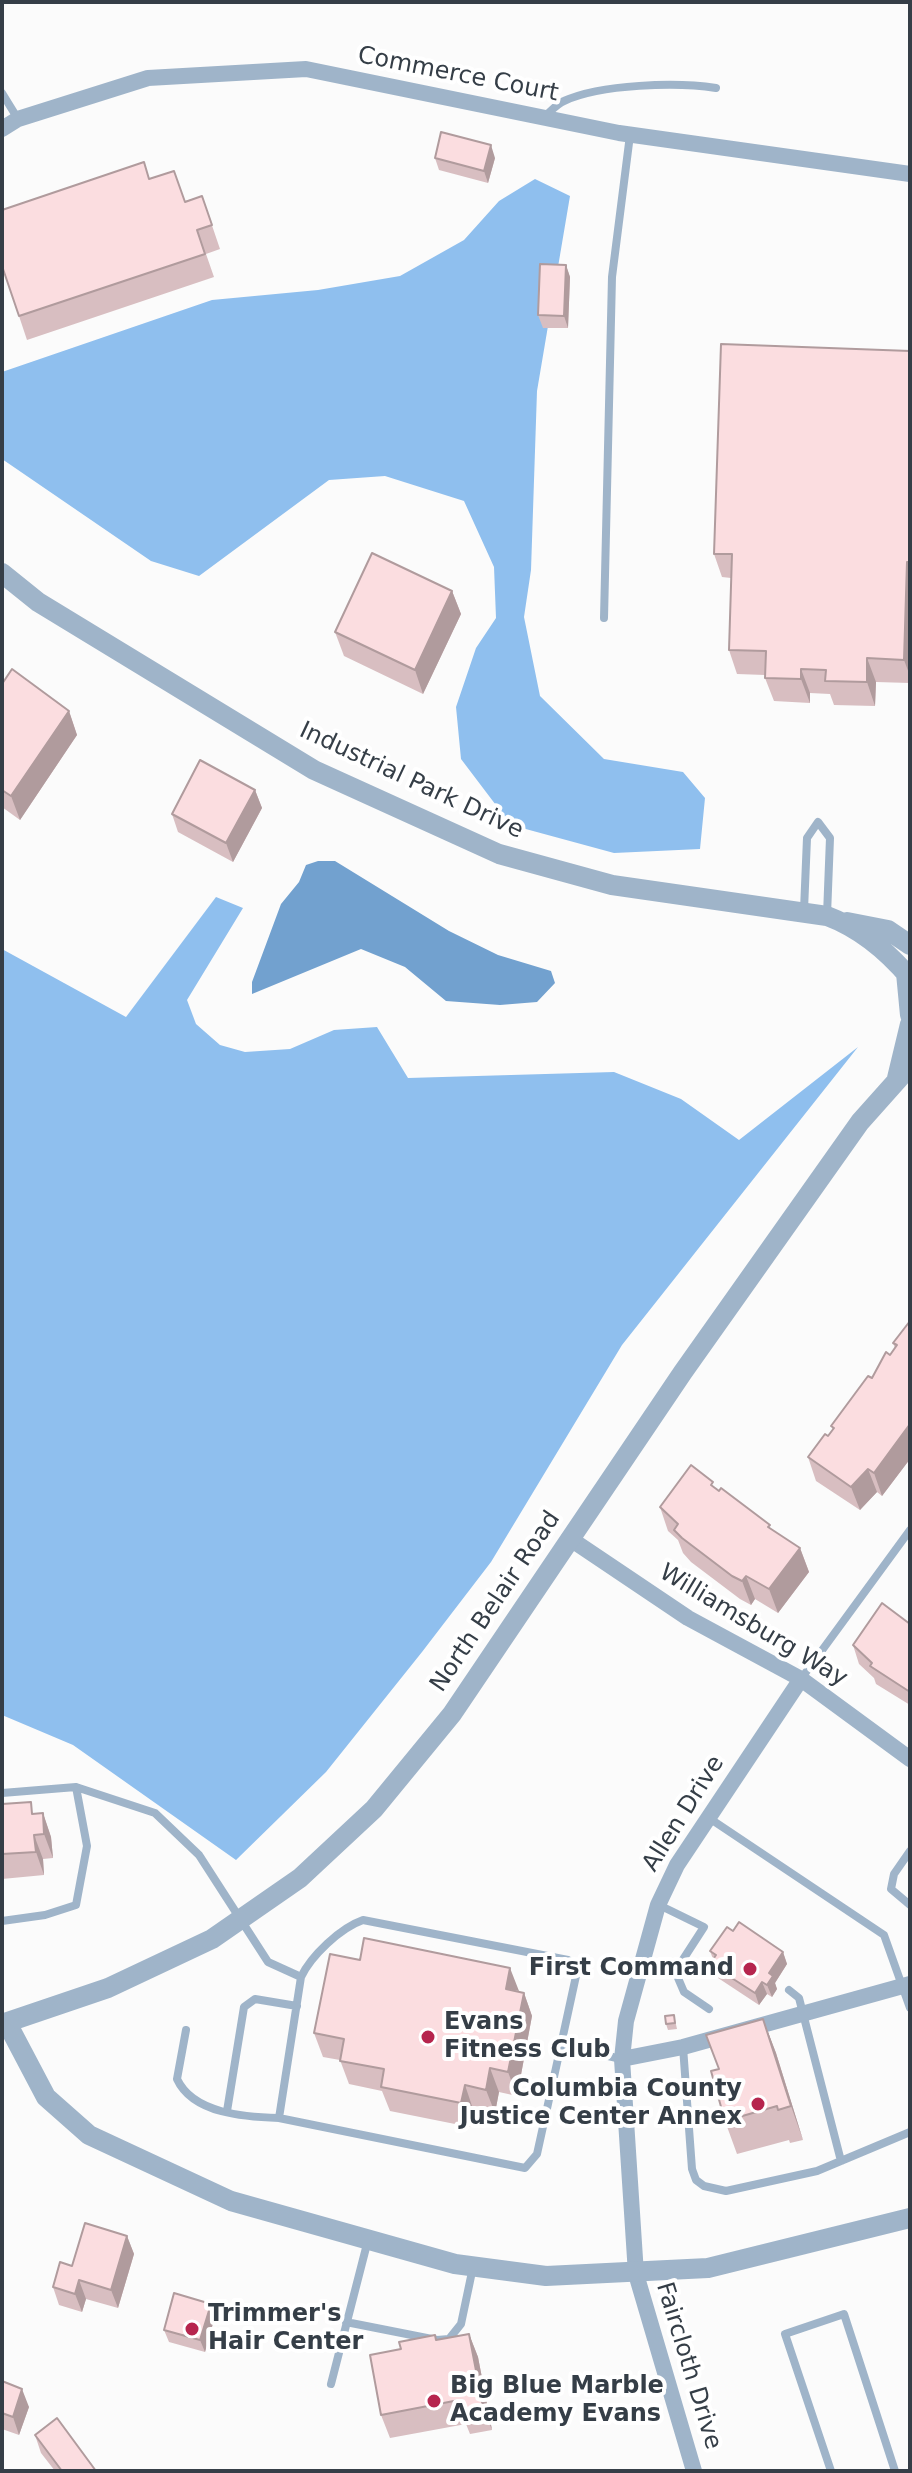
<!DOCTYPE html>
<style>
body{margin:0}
#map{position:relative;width:912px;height:2473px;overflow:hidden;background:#fbfbfb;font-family:"DejaVu Sans",sans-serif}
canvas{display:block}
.frame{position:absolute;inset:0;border:4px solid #353e47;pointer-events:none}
</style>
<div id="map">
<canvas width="912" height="2473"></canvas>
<div class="frame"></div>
</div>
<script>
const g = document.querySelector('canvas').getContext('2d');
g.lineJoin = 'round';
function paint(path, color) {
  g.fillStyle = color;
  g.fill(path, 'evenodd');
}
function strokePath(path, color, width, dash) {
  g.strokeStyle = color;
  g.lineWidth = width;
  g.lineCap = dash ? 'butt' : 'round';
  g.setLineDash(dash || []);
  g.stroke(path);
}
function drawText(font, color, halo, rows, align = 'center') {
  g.font = font + ' "DejaVu Sans",sans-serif';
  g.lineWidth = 8;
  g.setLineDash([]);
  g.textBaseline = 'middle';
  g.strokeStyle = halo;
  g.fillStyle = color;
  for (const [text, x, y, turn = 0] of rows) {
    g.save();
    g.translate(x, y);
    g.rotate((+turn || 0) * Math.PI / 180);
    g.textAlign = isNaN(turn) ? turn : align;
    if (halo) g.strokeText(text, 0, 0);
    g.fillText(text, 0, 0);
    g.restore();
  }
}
paint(new Path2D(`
 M535 179 570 196 537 391 531 570 524 617 540 696 604 759 683 772 705 798 700 849 614 853 511 825 461 759 456 707 476 648 496 618 494 567 464 501 385 476 329 480 199 576 151 561 2 459V372L212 300 318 290 400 276 464 240 499 201Z
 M216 897 243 908 187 1000 196 1024 220 1045 245 1052 290 1049 334 1030 377 1027 408 1078 614 1072 681 1099 739 1140 858 1047 622 1345 491 1562 422 1652 326 1772 236 1860 73 1745 2 1715V949L126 1017Z`), '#8fbfee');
paint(new Path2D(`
 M318 861H335L449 931 498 955 551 971 555 983 537 1002 500 1005 446 1001 405 967 361 949 252 994V982L281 904 299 882 306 865Z`), '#72a1cf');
strokePath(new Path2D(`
 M2 93 18 119
 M545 116C551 111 557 104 564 101 601 84 677 82 716 88
 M604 618 612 277 630 135
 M804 910 807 838 818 822 830 838 827 915
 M801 1679 910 1530
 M76 1787 155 1813 199 1855 268 1962 301 1977C311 1956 340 1928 363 1920L568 1960 575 1965 576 1976 561 2045 621 2059
 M2 1793 76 1787 87 1846 76 1905 45 1915 2 1921
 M709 1818 884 1935 910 2008
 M910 1851 894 1874 891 1889 910 1905
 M659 1905 704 1927 682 1961 678 1978 684 1992 709 2009
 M301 1977 279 2118 525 2168 537 2154 561 2045
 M789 1990 799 1998 841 2161
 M186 2030 177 2079C193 2114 246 2117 279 2118
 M683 2047 692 2169 696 2180 704 2186 726 2191 817 2171 910 2132
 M227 2111 244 2007 255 1999 297 2006
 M346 2322 437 2340 449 2339 461 2324 473 2267
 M331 2384 368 2240
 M831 2471 785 2334 844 2314 895 2471`), '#9fb4c9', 8);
strokePath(new Path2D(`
 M2 129 18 119 148 78 306 69 619 133 910 174
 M569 1538 688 1618 801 1679 910 1759
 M622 2059 683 2047 910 1984
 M694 2471 636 2274 622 2059 626 2021 658 1905 677 1865 801 1679`), '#9fb4c9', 16);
strokePath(new Path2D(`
 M2 573 38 602 314 770 499 854 612 885 827 916C859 928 888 952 910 978
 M847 922 888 930 910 945
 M906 973 910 1015
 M897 1078 910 1024
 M7 2023 46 2097 89 2135 231 2201 455 2264 546 2276 708 2268 910 2218
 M2 2024 108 1988 212 1939 300 1878 374 1809 452 1714 683 1372 860 1122 910 1066`), '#9fb4c9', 20);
paint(new Path2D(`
 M435 158H495L488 183 439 170Z
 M150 179 185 201 202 196 220 249 206 254 214 277 27 340 19 316Z
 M566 265 570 277 568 328H543L538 315Z
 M910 351V683L876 682 875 706 834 705 830 694 810 693V703L774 701 765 678V675L737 674 729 650 731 578 722 577 714 554Z
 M452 591 461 614 423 694 344 656 335 632Z
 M2 684 69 711 77 735 20 820 2 807Z
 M255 790 262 808 233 862 178 832 172 814Z
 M910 1321V1459L882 1496 877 1492 860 1510 816 1481 808 1457 828 1436 833 1430 831 1426 872 1378 890 1355 895 1348 893 1343Z
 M716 1488 771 1530 800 1548 809 1572 778 1613 755 1599 751 1605 740 1599 691 1562 683 1553 678 1540 668 1531 660 1507Z
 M910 1624V1705L876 1684 874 1678 859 1664 853 1645Z
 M2 1804 35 1814 43 1813 51 1837 53 1858 43 1859 44 1875 2 1879Z
 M733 1931 783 1952 787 1964 775 1983 777 1989 772 1997 767 1994 759 2005 715 1976 710 1964 713 1959 710 1951Z
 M519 1992 524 1993 532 2016 517 2096 499 2092 495 2113 473 2109 470 2127 390 2111 382 2091 349 2084 340 2060 323 2057 314 2033Z
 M674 2015 677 2029 668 2030 666 2024Z
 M763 2019 776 2053 803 2140 790 2143 789 2140 737 2154 725 2121 718 2069Z
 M127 2236 134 2254 118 2308 86 2299 82 2312 59 2305 53 2287 72 2266Z
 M211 2304 215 2316 205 2352 169 2342 164 2330Z
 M469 2334 478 2357 492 2430 470 2434 466 2424 390 2438 381 2415 401 2349 435 2335 437 2340Z
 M2 2381 29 2407 19 2435 2 2429Z
 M35 2435 96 2471H55L41 2453Z`), '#d8bec1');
paint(new Path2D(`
 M491 145 495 158 488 183 484 171Z
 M566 265 570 277 568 328 564 316Z
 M907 562 910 570V676L904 660Z
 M452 591 461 614 423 694 415 670Z
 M867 658 876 682 875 706 867 682Z
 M801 669 810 693V703L801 679Z
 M69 711 77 735 20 820 11 796Z
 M255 790 262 808 233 862 226 843Z
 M910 1424V1459L882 1496 874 1473Z
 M868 1469 877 1492 860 1510 851 1487Z
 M800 1548 809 1572 778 1613 769 1589Z
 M746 1576 755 1599 751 1605 742 1581Z
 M43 1813 51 1837 53 1858 44 1834Z
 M34 1835 43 1859 44 1875 36 1852Z
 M783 1952 787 1964 775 1983 777 1989 772 1997 767 1985 769 1973Z
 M510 1968 519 1991 506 1989Z
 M762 1982 767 1994 759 2005 755 1993Z
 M524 1993 532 2016 517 2096 508 2072Z
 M763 2019 776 2053 803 2140 791 2106Z
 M490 2068 499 2092 495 2113 486 2090Z
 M465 2085 473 2109 470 2127 461 2103Z
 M127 2236 134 2254 118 2308 111 2290Z
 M79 2280 86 2299 82 2312 75 2294Z
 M211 2304 215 2316 205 2352 200 2340Z
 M469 2334 478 2357 492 2430 483 2407Z
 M22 2389 29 2407 19 2435 13 2417Z`), '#b09b9d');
const building = new Path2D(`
 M441 132 491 145 484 171 435 158Z
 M144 162 149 179 174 171 185 202 202 196 212 225 197 230 205 254 19 316 2 266V210Z
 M540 264 566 265 564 316 538 315Z
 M721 344 910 351V562H907L904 660 867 658V682L825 681 826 670 801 669V679L765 678 766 651 729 650 732 554H714Z
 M372 553 452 591 415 670 335 632Z
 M12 669 69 711 11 796 2 790V684Z
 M200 760 255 790 226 843 172 814Z
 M910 1321V1424L874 1473 868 1469 851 1487 808 1457 825 1434 828 1436 834 1428 831 1426 868 1376 872 1378 886 1352 890 1355 897 1345 893 1343Z
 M691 1465 713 1482 711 1485 719 1491 721 1488 770 1525 768 1527 800 1548 769 1589 746 1576 742 1581 732 1576 682 1538 674 1530 678 1524 660 1507Z
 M882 1603 910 1624V1692L870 1666 872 1663 853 1645Z
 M31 1802 32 1814 43 1813 44 1834 34 1835 36 1852 2 1854V1804Z
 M739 1922 783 1952 769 1973 773 1976 767 1985 762 1982 755 1993 710 1964 716 1955 710 1951 727 1927 733 1931Z
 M364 1938 510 1968 506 1989 524 1993 508 2072 490 2068 486 2090 465 2085 461 2103 381 2087 384 2069 340 2061 344 2039 314 2033 330 1954 360 1960Z
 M674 2015 675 2023 666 2024 665 2016Z
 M763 2019 791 2106 778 2110 777 2106 725 2121 711 2071 719 2069 706 2035Z
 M85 2223 127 2236 111 2290 79 2280 75 2294 53 2287 60 2262 72 2266Z
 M174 2293 211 2304 200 2340 164 2330Z
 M469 2334 483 2407 461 2411 459 2400 381 2415 370 2355 401 2349 399 2342 435 2335 436 2340Z
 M2 2381 22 2389 13 2417 2 2413Z
 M57 2418 96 2471H62L35 2435Z`);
paint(building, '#fbdde0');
strokePath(building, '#b09b9d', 2);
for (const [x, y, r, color] of [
 [750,1969,8,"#b6254e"],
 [428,2037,8,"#b6254e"],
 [758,2104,8,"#b6254e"],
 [192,2329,8,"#b6254e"],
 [434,2401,8,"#b6254e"]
]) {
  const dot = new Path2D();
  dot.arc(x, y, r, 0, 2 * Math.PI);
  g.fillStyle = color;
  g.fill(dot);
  strokePath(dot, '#fff', 3);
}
drawText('24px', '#353e47', '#fff', [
 ["Commerce Court",458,75,11],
 ["Industrial Park Drive",411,781,25],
 ["North Belair Road",496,1602,-56],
 ["Williamsburg Way",753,1626,31],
 ["Allen Drive",684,1814,-58],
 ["Faircloth Drive",688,2366,73]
]);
drawText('bold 24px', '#353e47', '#fff', [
 ["First Command",734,1969,"right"],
 ["Evans",444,2023],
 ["Fitness Club",444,2051],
 ["Columbia County",742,2090,"right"],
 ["Justice Center Annex",742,2118,"right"],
 ["Trimmer's",208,2315],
 ["Hair Center",208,2343],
 ["Big Blue Marble",450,2387],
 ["Academy Evans",450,2415]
], 'left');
</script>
